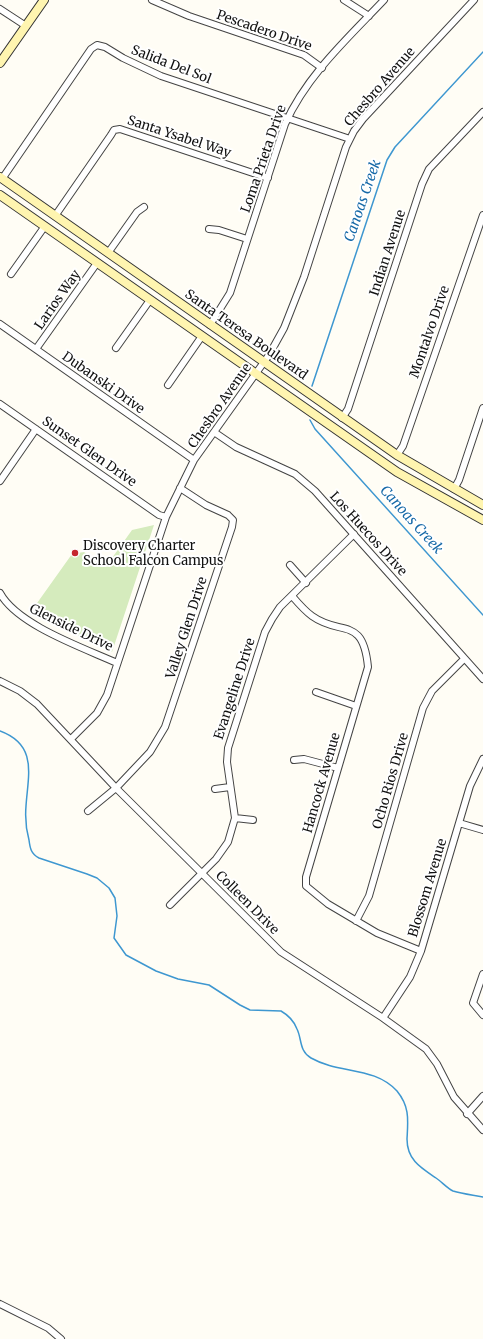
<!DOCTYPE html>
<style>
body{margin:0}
canvas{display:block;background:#fffdf5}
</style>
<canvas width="483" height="1339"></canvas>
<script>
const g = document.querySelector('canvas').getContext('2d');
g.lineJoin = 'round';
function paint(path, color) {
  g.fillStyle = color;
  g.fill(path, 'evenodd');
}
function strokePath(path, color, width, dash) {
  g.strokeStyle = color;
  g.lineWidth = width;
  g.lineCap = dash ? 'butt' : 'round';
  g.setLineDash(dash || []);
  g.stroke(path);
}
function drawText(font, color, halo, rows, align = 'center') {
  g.font = font + ' Merriweather,serif';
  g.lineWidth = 4;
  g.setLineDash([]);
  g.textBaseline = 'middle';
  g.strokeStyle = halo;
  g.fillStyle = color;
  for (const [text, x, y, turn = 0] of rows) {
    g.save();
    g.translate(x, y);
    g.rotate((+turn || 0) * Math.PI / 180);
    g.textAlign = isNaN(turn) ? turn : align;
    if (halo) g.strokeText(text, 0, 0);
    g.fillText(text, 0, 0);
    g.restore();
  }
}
paint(new Path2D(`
 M154 525 112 652 30 613 72 554 84 552 97 561 112 558 132 530Z`), '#d5ebbd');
strokePath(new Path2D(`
 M312 386 387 160 395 147 483 52
 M310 420 315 429 483 615
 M0 731C38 745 28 775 26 806 25 818 26 829 29 840 30 848 31 854 39 858L87 874 97 878 109 888 115 898 117 916 114 938 126 955 156 971 178 979 209 985 240 1005 250 1010 281 1011C288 1015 294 1021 297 1029 302 1039 299 1051 311 1058 339 1074 374 1066 397 1091 410 1107 408 1120 407 1139 407 1160 421 1168 436 1178 442 1182 447 1188 453 1191 463 1194 473 1195 483 1197`), '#3e97d0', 1.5);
const street = new Path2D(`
 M152 0 189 16 304 55 322 68
 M344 0 369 16
 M0 9 26 26
 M2 179 91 49 97 45 105 47 123 58 161 76 350 139
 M55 216 111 135 114 130 120 129 268 178
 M209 229 219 230 247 239
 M108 253 137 212 144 207
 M11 274 45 226
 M0 324 194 460
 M210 325 230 293 285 124C307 75 348 38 384 0
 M116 348 150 300
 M36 349 97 263
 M168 385 202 336
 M0 404 159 515 166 517
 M342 418 348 409 422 184 429 169 483 112
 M214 432 236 447 295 474 315 491 483 679
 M397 455 403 446 483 215
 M0 481 36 429
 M454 489 459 480 483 408
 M290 565 306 583
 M0 593C17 625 84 648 117 663
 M292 596C298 603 305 611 312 616 341 637 363 615 368 667L306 877V886L328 904 377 933 421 951
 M0 681 20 691 37 704 116 788 281 952 383 1018 426 1049 437 1064 454 1097 483 1130
 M316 692 356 706
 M71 739 97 713 107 695 166 517 194 460 269 355 284 328 304 277 346 147 354 131 363 119 474 0
 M294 760 304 759 338 768
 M215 789 230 787
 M88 811 116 788 150 752 165 727 232 527 233 520 228 515 206 505 180 488
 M235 818 253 820
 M459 823 483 830
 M170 905 216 859 228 842 235 818 227 762 228 748 265 632 272 619 280 607 354 534
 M356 921 369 896 423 708 432 691 464 659
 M483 974 473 1003 483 1015
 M383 1018 410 977 421 951 470 786 483 759
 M467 1114 483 1096
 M0 1304 48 1328 61 1339`);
const secondary = new Path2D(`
 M0 63 44 0
 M0 177 397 455 483 505
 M0 195 397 472 483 520`);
strokePath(street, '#444', 8);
strokePath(secondary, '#333', 10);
strokePath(street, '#fff', 6);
strokePath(secondary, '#fff5b0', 8);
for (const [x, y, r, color] of [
 [75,553,4,"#c5252f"]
]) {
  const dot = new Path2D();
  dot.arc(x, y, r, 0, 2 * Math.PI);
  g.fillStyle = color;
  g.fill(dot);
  strokePath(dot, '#fff', 1.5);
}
drawText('13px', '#111', '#fff', [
 ["Pescadero Drive",264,31,19],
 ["Salida Del Sol",171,65,21],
 ["Chesbro Avenue",380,87,-49],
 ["Santa Ysabel Way",179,137,18],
 ["Loma Prieta Drive",264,159,-71],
 ["Indian Avenue",388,253,-72],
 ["Larios Way",58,300,-55],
 ["Montalvo Drive",430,332,-71],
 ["Santa Teresa Boulevard",246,335,35],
 ["Dubanski Drive",103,383,35],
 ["Chesbro Avenue",220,406,-55],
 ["Sunset Glen Drive",89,452,35],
 ["Los Huecos Drive",368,534,48],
 ["Glenside Drive",71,628,26],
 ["Valley Glen Drive",187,628,-72],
 ["Evangeline Drive",235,689,-72],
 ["Ocho Rios Drive",391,781,-74],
 ["Hancock Avenue",322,783,-74],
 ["Blossom Avenue",428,888,-73],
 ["Colleen Drive",247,903,45]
]);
drawText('13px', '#111', '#fff', [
 ["Discovery Charter",83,546],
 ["School Falcon Campus",83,561]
], 'left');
drawText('italic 14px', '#1669a7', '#fff', [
 ["Canoas Creek",363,201,-71],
 ["Canoas Creek",411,520,48]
]);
</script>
